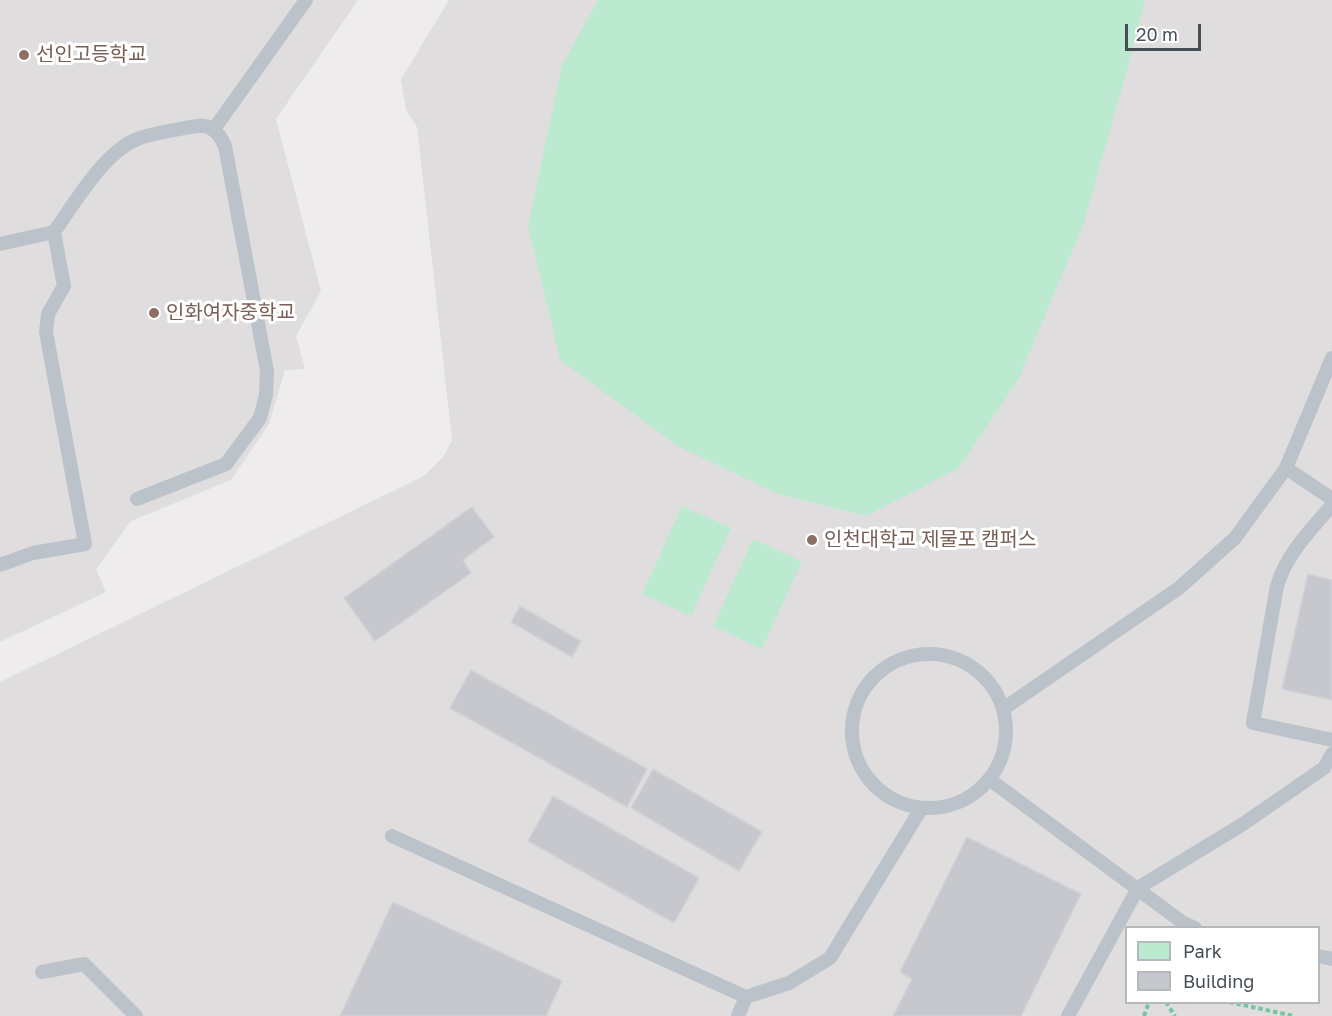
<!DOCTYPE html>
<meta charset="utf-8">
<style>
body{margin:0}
#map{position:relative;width:1332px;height:1016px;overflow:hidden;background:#eeecec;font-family:"Golos Text",sans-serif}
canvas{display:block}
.legend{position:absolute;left:1125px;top:926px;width:195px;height:78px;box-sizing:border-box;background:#fff;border:2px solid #b5b8bc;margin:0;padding:8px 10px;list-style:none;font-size:18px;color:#464e57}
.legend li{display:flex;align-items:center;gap:12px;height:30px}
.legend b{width:30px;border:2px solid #b5b8bc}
.scale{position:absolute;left:1125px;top:24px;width:76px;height:27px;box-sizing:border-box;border:3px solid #464e57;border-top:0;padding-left:8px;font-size:18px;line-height:21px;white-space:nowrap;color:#464e57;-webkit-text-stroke:4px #fff;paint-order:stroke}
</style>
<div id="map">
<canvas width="1332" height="1016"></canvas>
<ul class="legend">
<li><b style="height:16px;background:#bcead0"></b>Park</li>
<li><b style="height:16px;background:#c7c7ce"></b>Building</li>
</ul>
<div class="scale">20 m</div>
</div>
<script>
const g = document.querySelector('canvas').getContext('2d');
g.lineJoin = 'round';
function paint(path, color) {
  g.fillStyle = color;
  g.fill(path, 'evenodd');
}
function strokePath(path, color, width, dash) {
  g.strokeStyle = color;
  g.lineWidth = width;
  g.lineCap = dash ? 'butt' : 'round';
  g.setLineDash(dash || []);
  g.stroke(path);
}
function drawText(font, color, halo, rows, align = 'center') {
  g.font = font + ' "Golos Text","Noto Sans KR",sans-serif';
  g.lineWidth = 6;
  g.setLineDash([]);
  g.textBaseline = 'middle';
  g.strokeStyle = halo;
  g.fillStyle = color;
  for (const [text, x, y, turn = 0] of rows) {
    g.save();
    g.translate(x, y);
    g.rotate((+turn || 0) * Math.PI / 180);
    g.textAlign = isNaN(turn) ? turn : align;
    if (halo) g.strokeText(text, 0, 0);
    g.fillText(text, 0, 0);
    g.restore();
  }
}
paint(new Path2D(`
 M0 0H358L276 119 321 291 296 336 305 369 285 370 269 424 231 480 131 521 96 569 106 592 0 642Z
 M449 0H1332V1016H0V682L424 476 444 456 452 440 417 127 406 110 401 79ZM1126 928H1318V1002H1126Z`), '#dfdddd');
paint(new Path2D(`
 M598 0H1145L1125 77 1084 223 1018 380 959 468 866 516 778 494 679 447 560 360 528 226 562 65Z
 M682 506 731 528 691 616 642 594Z
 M753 539 802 561 762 649 713 626Z`), '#bcead0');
const building = new Path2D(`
 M472 507 494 537 463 560 471 573 375 641 344 598Z
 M1308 574 1332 580V700L1282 689Z
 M520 606 581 641 572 657 511 622Z
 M471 670 647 769 627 807 450 708Z
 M653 769 762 832 739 871 631 808Z
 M553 796 699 878 674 923 528 841Z
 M967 837 1081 894 1021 1016H893L912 979 900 972Z
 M393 902 562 981 546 1016H340Z`);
paint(building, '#c7c7ce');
strokePath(building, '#d0d2d7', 1.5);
strokePath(new Path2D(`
 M1166 1002 1175 1016
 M1229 1002 1294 1016
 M1144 1016 1149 1002`), '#77c4a2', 4, [4.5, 3]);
strokePath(new Path2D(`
 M214 129 306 0
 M0 244 54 232C74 204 103 154 135 140 148 134 165 132 180 129 203 124 214 122 225 146L267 371 266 395 260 418 226 464 137 499
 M1286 468 1332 499
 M1332 505C1310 531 1287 553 1277 586L1253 723 1332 740
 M0 565 33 553 85 544 46 332 48 314 64 286 54 232
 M852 731a77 77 0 1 1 154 0a77 77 0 1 1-154 0Z
 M1003 709 1179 588 1235 538 1286 468 1332 358
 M989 779 1182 922 1195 928
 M392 836 746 997
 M1318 956 1332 959
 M42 972 84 964 136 1016
 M738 1016 746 997 789 983 830 958 921 809
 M1068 1016 1138 888 1243 824 1324 768 1332 754`), '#bbc2ca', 14);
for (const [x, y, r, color] of [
 [24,55,6,"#8d6e63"],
 [154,313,6,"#8d6e63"],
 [812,540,6,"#8d6e63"]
]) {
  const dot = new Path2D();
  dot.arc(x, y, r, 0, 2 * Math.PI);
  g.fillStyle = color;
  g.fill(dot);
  strokePath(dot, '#fff', 2);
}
drawText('20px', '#785e54', '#fff', [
 ["선인고등학교",36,55],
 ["인화여자중학교",166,313],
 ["인천대학교 제물포 캠퍼스",824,540]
], 'left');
</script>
